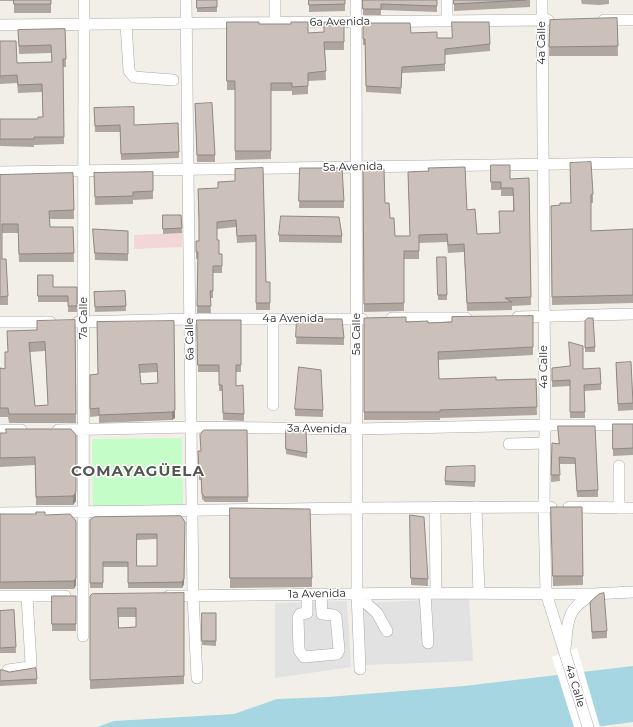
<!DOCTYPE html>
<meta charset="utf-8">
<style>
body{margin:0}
canvas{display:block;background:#f2efe8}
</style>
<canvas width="633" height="727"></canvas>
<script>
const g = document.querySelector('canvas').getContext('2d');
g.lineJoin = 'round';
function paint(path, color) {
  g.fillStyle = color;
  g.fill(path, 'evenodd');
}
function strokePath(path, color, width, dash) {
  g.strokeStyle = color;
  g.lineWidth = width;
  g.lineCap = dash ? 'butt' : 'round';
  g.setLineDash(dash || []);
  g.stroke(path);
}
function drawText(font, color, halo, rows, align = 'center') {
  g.font = font + ' Montserrat,sans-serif';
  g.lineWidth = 3;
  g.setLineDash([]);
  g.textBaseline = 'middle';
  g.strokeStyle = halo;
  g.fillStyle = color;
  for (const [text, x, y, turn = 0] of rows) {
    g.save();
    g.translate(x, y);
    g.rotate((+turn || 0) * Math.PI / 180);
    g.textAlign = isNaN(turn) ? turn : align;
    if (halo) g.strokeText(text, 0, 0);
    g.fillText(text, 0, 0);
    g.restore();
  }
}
paint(new Path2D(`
 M182 233V247L134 249V235Z`), '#f3d7d7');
paint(new Path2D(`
 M182 438 183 505 93 506 92 439Z`), '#c4fdc7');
paint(new Path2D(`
 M469 598 473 661 364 665 361 603Z
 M347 601 351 667 275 678V603Z`), '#e2e2e2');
paint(new Path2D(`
 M633 666V722L595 727H97L114 721 234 714 277 699 328 697 464 686Z`), '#a6d6e2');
paint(new Path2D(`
 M577 648 600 727H574L552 657Z`), '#fff');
const minor = new Path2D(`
 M186 0 193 595 197 678
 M356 0 357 593 360 669
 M542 0 545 425 544 507 546 593 588 727
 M447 20V0
 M604 20H633
 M275 22V0
 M126 24 129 71 134 77 173 80
 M0 25 548 20
 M0 172 633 163
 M518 317 633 314
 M392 318H466
 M273 319V405
 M0 322H50
 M78 322 190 319H362
 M0 430H21
 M58 430 191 427 357 429 545 425H633
 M509 444 545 443
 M435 507 436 593
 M476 507 479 593
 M569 507 633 508
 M619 508V466
 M0 513 357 508 551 507
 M425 593 428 643
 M307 594V613L300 614 298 618 299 650 304 657 337 654 339 650 336 617 334 615 322 614 321 594
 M364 594 367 604 377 613 387 631
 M0 596H65
 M169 596 425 593 593 594 633 592
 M83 636 84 0
 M565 648C567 636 566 618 575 608 580 602 587 598 593 594
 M8 670 29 667 31 664 27 596`);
strokePath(minor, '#a9a9a9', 12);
strokePath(minor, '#fff', 11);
paint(new Path2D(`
 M0 0H51V13H14V1H0Z
 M197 0H217V12H197Z
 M309 0H345V11L309 12Z
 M363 0H437V12L381 10V15H363Z
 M454 0H530V7L454 11Z
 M581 0H609V4L599 5 582 4Z
 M617 18 618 56H549L550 20Z
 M227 22 259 24 308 33 324 32 344 22V50H325L326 80 308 81V94L292 95V91H271V159L235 160V90H227Z
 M363 23 437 38 490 44V51L445 55V71L402 73 401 94 366 92 365 45H363Z
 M65 29 66 67H63L64 144 34 145V147L0 146V119H38L43 117 42 92 18 93 17 83 0 84V41L17 63 52 62 51 53 19 54 18 30Z
 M195 104 215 155V162H197Z
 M94 108 134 125 179 152V158L121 160 120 132H95Z
 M570 163 593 194V203H591V231L633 229V303L552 305 551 206 560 205 571 203Z
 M491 165 510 179 529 178 531 305 512 306V310L467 311 464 252 448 253 447 242 419 243V259H404V311L364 312 363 170 385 203 395 236H410L408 172 467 210 477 234 499 233 513 211V196H501V190H491Z
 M263 168 266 282H270V310H256V242L237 243 236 227 217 229V240L219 254H222V273H213V298H210L211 313H197L198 259H196V241H199V224L198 189 218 188 235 181Z
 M300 168 344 201V208H299Z
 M153 172V199L133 200V204L95 205 94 173Z
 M73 173 74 219H50V227H73L74 262H19L18 233H2V259L8 296V305H0V175Z
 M163 215H181L182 233 163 234Z
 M93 229 128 231V261L95 260Z
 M279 235 342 236V243L279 242Z
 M437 257H446L447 300H438Z
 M38 275 53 287H77V312H68V302H38Z
 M125 291 126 311 95 312 94 292Z
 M533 316V355L439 360V379L496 380 536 379 537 415 440 418V420H364V318L428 323Z
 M297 319 344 338V345L296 344Z
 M75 320 76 423H9L8 417H0V368L5 369 8 352 37 330ZM45 351 48 405 35 406 30 352Z
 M197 320H241V372H236V386L244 414V421L223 420 222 391H219V372H198Z
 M174 321 175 418 172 420 99 423V416L90 417V375L98 374ZM157 372 158 383 141 384 140 373Z
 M585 321 595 347V352H585Z
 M616 363 633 403V410L618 411Z
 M552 368 583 369 601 384V390L584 391 585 418H570V386L552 387Z
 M295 409 323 410V417L295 416Z
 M613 424H633V455L613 456Z
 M558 426 598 490V497H577L575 464H559L560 481 551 482 552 443 559 444Z
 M247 430 248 502H205L202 499 201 480H199L198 451H201Z
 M286 430 307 453V458L286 454Z
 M0 433 76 435V501L73 505H36L35 465 0 467Z
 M475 466V487L445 485V481Z
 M551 507H582L583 585 553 586Z
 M230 508 312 578V587L230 588Z
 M0 514 45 515 76 521V585L74 589H0Z
 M410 515 428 579V586L411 585Z
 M181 516 184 584 182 588H128V567H103V588H90V520ZM157 539V566H137V540Z
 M184 593V684L90 689V596ZM119 617H136V627L119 628Z
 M52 596H76V631H52Z
 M590 602 607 631V638L592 639Z
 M14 610 16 653H0V611Z
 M202 613H216V646L202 645Z
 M36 668 37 684 0 686V670L9 672Z`), '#afa6a0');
paint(new Path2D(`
 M175 410V418L172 420V412Z
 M76 492V501L73 505V496Z
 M185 522 184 584 182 588V582Z
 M76 578V585L74 589V581Z`), '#8e8782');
const building = new Path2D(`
 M14 0H51V4H14Z
 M197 0H217V7L197 8Z
 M309 0H345V4L309 5Z
 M363 0H437V6L381 4V9H363Z
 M454 0H526L454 4Z
 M617 18 618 46 549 47 550 20Z
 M227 22H259V24H291V22H308V33L324 32V22H344V42H324L326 71 308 73V86L292 87V83H271V151H235V81H227Z
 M452 22H489L490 44 445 49V64L402 67 401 88 366 86 365 39H363V23H410L411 33 437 32V38H452Z
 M65 29 66 59H63L64 137H34V139H0V119H38V117H43L42 84 18 85 17 75 0 76V41H16L17 63 52 62 51 45 19 46 18 30Z
 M212 103 215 155H197L195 104Z
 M134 107V125L178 123 179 152 121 154 120 125 95 126 94 108Z
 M591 162 593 194 591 195V231L633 229V295L552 297 551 206 560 205V203H571L570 163Z
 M491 165H510V179L529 178 531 297 505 298 512 302 467 303 464 244 448 245 447 234 419 235V251H404V303L364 304 363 170 384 169 385 203H389L390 218H394L395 236H410L408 172 429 171 428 168 465 167 467 210 475 209 477 234 500 233 499 211H514L513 188H501V182H491Z
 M263 168 266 282H270V303H256V235L237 236 236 220 217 222V240H219V254H222V266H213V291H210L211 306H197L198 252H196V241H199V220L198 189 218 188V182L235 181V169Z
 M300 168H342L344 201H299Z
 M153 172V191L133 192V196L95 197 94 173Z
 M73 173 74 210 49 211 50 227H73L74 253 19 254 18 224H2V259H6L8 296 0 297V175Z
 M163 215H181L182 228 163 229Z
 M281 216 339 217 342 236 279 235Z
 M93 229 128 231V254L95 253Z
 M437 257H446L447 295H438Z
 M38 275H53V287H77V306H68V296H38Z
 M125 291 126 306 95 307 94 292Z
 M533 316V347L438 352 439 379 496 377V380L536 379 537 407 440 410V412H364V318L406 317V322L428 321V323L452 322V317Z
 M588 318H593L595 347 585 348V321Z
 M297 319H342L344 338 296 337Z
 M75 320 76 414H9L8 408H0V368L5 369V352H8L7 331 37 330V321ZM45 342 48 405 35 406 29 343Z
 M197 320H241V365H236V386L243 385 244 414 223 413 222 385H219V365H198Z
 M174 321 175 410 172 412 99 415V408L90 409V375L98 374 97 322ZM157 364 158 383 141 384 139 365Z
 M569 342 583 346V369L600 368 601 384 584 385 585 412H570V380L552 381V368L570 366Z
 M631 362 633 403 618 404 616 363Z
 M299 367 321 370 323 410 295 409Z
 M613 424H633V448L613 449Z
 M558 426H595L598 490 577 491 575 458 559 457 560 475H551L552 443 559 444Z
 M6 429H71L76 435V492L73 496 36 497 35 457 0 458V433H6Z
 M204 430H247L248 497H205L202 494 201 475H199L198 451H201L200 435Z
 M286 430 306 431 307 453 286 449Z
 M475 466V482L445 481 446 467Z
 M551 507H582L583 576H553Z
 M230 508 310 509 312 578H230Z
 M36 512H45V515L70 514 76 521V578L74 581 0 582V514H36Z
 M410 515 424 517 428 579 411 578Z
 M181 516 185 522 184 579 182 582 128 583V562H103V583H90V520L94 517ZM137 534H157V566H137Z
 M184 593V676L90 680V596L92 594ZM118 608H136V627L119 628Z
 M604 593 607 631 592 632 590 602 599 594Z
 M52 596H76V624H52Z
 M14 610 16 647 0 648V611Z
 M202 613H216V641H202Z
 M36 668 37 679 0 681V670H3L9 672Z`);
paint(building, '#cbc1ba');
strokePath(building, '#8e8782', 1);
drawText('11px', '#222', '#fff', [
 ["6a Avenida",340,22,-1],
 ["4a Calle",542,43,-90],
 ["5a Avenida",353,167,-1],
 ["7a Calle",84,318,-90],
 ["4a Avenida",293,319],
 ["5a Calle",357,334,-90],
 ["6a Calle",190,339,-91],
 ["4a Calle",544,367,-90],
 ["3a Avenida",317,429,1],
 ["1a Avenida",317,594,-1],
 ["4a Calle",575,686,73]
]);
g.letterSpacing = '1px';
drawText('bold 15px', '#555', '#fff', [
 ["COMAYAGÜELA",138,472]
]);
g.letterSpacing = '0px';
</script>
